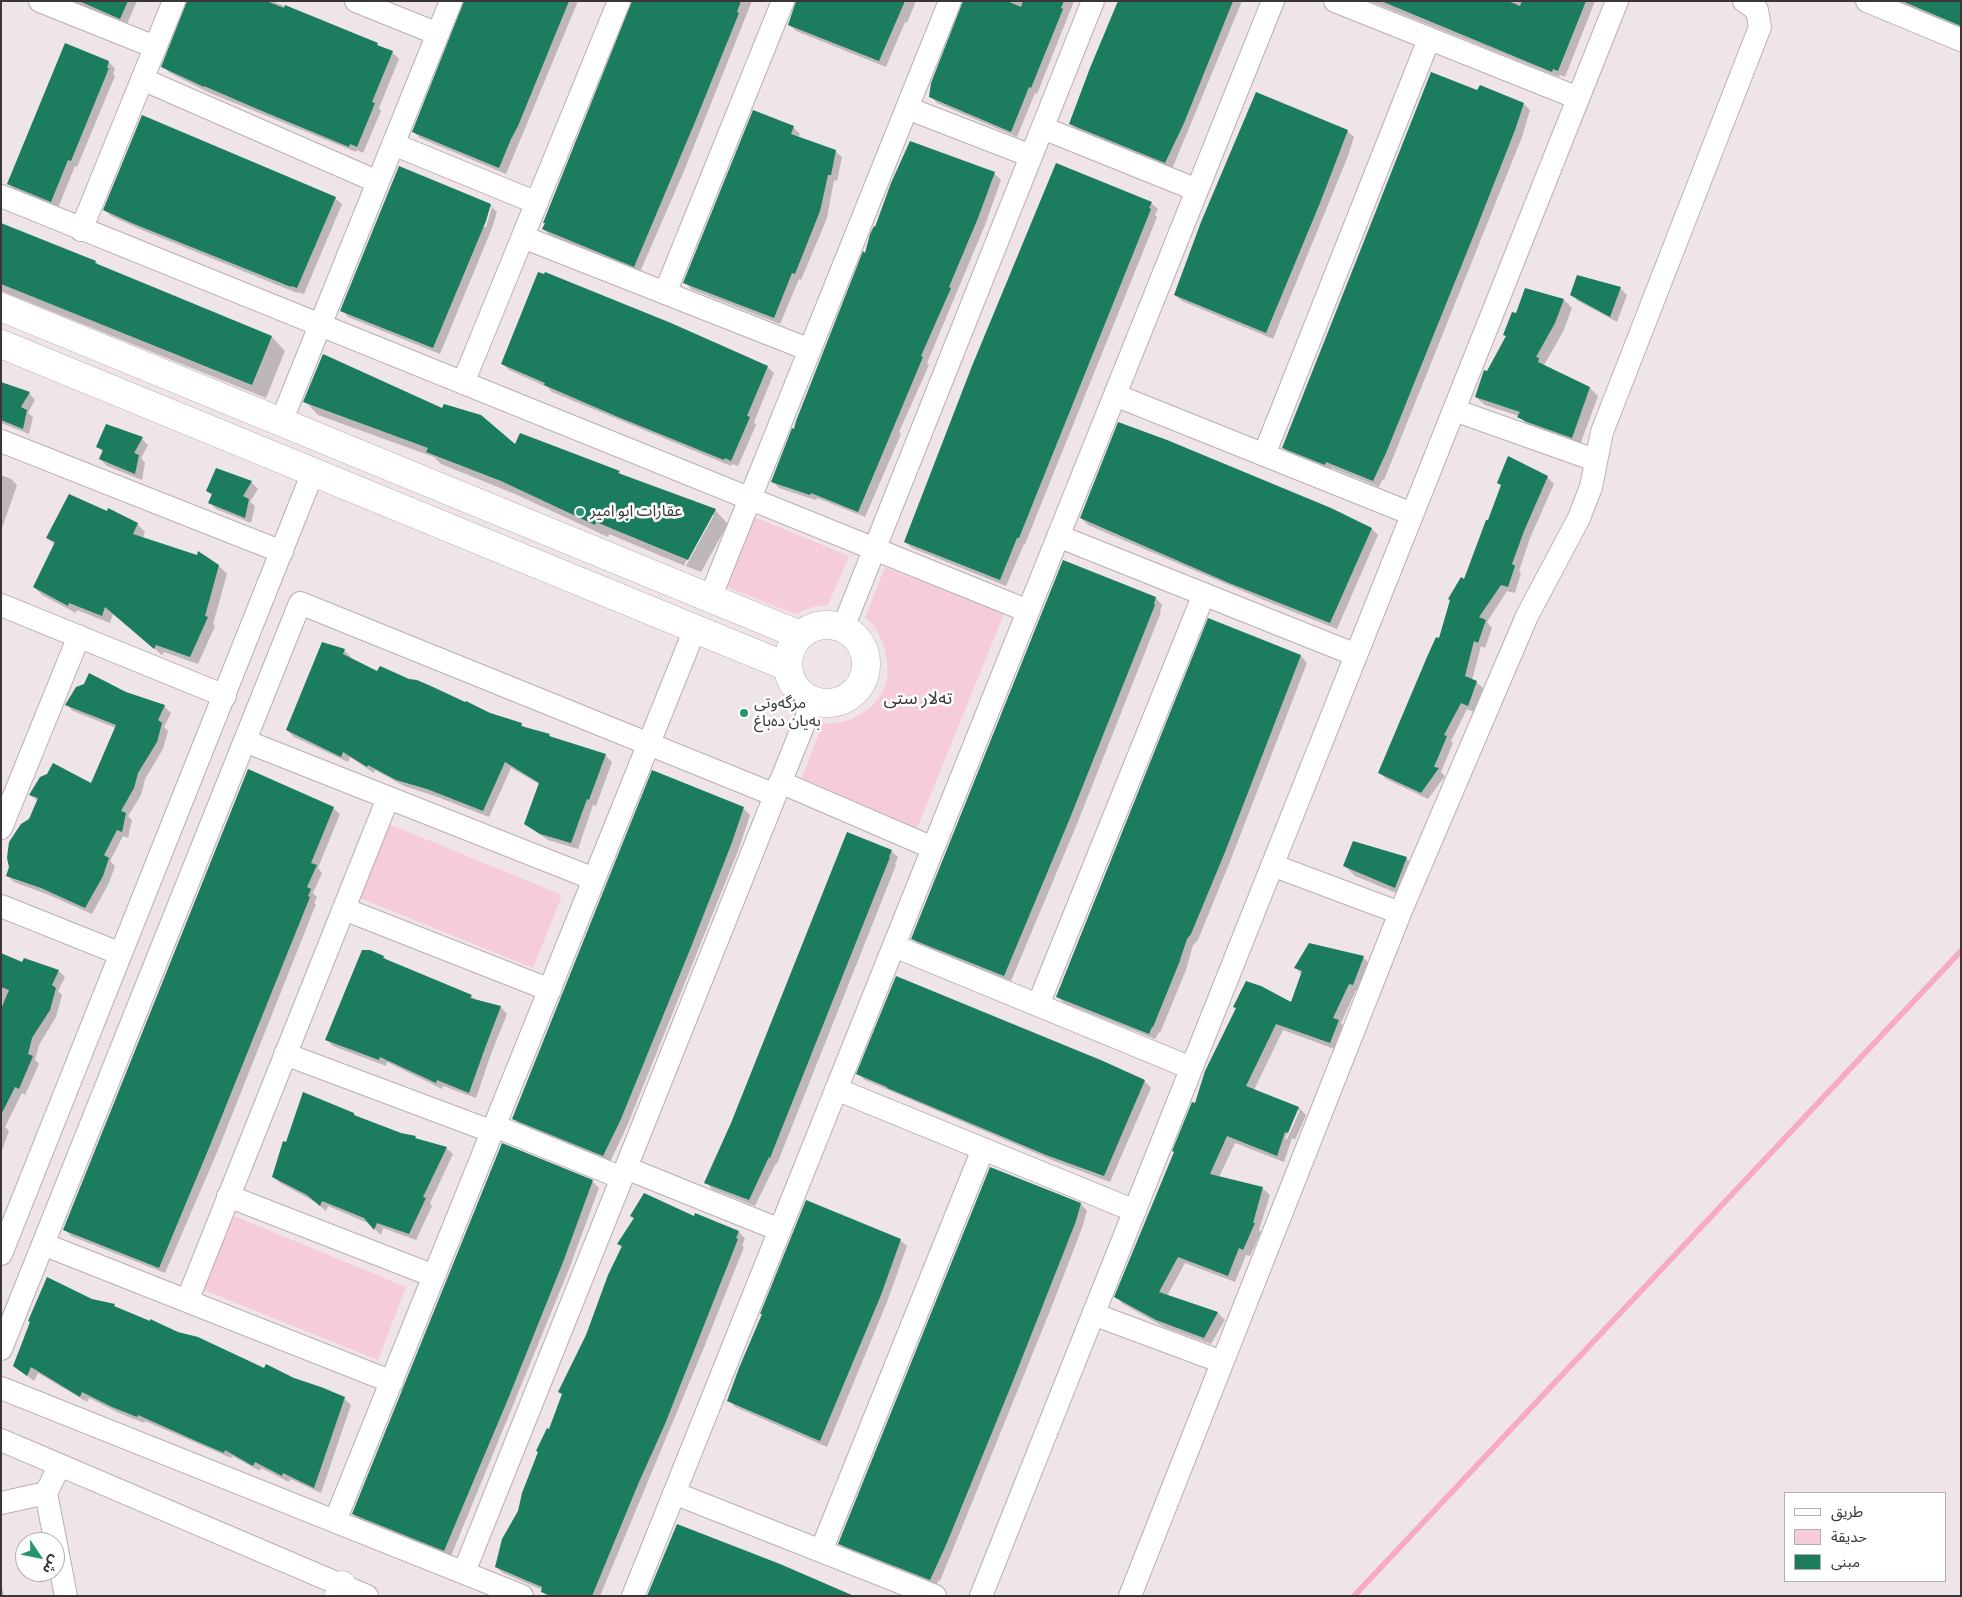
<!DOCTYPE html>
<meta charset="utf-8">
<style>
body{margin:0}
#map{position:relative;width:1962px;height:1597px;overflow:hidden;background:#efe4e7;font-family:Manrope,"Noto Sans Arabic",sans-serif}
canvas{display:block}
.frame{position:absolute;inset:0;border:2px solid #3a3637;pointer-events:none}
.legend{position:absolute;left:1784px;top:1492px;width:162px;height:90px;box-sizing:border-box;background:#fff;border:1px solid #b0afaf;margin:0;padding:6px 9px;list-style:none;font-size:15px;color:#3a3637}
.legend li{display:flex;align-items:center;gap:10px;height:25px}
.legend b{width:25px;border:1px solid #b0afaf}
.north{position:absolute;left:15px;top:1532px;width:50px;height:50px;box-sizing:border-box;background:#fff;border:1px solid #b0afaf;border-radius:50%;rotate:124deg;font-size:14px;font-weight:700;line-height:20px;text-align:center;color:#3a3637}
.north::after{content:'';display:block;margin:auto;width:18px;height:22px;background:#279372;clip-path:polygon(50% 0,100% 100%,50% 72%,0 100%)}
</style>
<div id="map">
<canvas width="1962" height="1597"></canvas>
<div class="frame"></div>
<ul class="legend">
<li><b style="height:6px;background:#fff"></b>طريق</li>
<li><b style="height:14px;background:#f6ccd9"></b>حديقة</li>
<li><b style="height:14px;background:#1b7c5f"></b>مبنى</li>
</ul>
<div class="north">ش</div>
</div>
<script>
const g = document.querySelector('canvas').getContext('2d');
g.lineJoin = 'round';
function paint(path, color) {
  g.fillStyle = color;
  g.fill(path, 'evenodd');
}
function strokePath(path, color, width, dash) {
  g.strokeStyle = color;
  g.lineWidth = width;
  g.lineCap = dash ? 'butt' : 'round';
  g.setLineDash(dash || []);
  g.stroke(path);
}
function drawText(font, color, halo, rows, align = 'center') {
  g.font = font + ' Manrope,"Noto Sans Arabic",sans-serif';
  g.lineWidth = 5;
  g.setLineDash([]);
  g.textBaseline = 'middle';
  g.strokeStyle = halo;
  g.fillStyle = color;
  for (const [text, x, y, turn = 0] of rows) {
    g.save();
    g.translate(x, y);
    g.rotate((+turn || 0) * Math.PI / 180);
    g.textAlign = isNaN(turn) ? turn : align;
    if (halo) g.strokeText(text, 0, 0);
    g.fillText(text, 0, 0);
    g.restore();
  }
}
paint(new Path2D(`
 M752 516 849 556 828 605 813 607 795 614 724 586Z
 M885 567 1004 614 917 828 802 778 823 723C850 727 883 706 887 678 889 665 886 651 881 639 877 630 874 623 865 618Z
 M384 822 562 895 533 968 355 896Z
 M229 1214 406 1287 378 1360 199 1288Z`), '#f6ccd9');
paint(new Path2D(`
 M68 1H137L127 24Z
 M188 1H272L377 44 382 49 392 52 399 59 379 108 381 111 363 153 357 150 356 152 210 93 170 73 163 66Z
 M465 1H578L506 174 420 138 414 132Z
 M633 1H752L684 171 640 272 550 235 543 229Z
 M797 1H916L907 23 905 22 886 67 796 31 789 25Z
 M965 1H1074L1037 94 1035 93 1017 137 937 103 931 97Z
 M1118 1H1242L1172 169 1077 131 1071 124Z
 M1369 1H1595L1565 77 1560 75 1559 77Z
 M1895 1H1961V29Z
 M109 62 115 69 113 74 115 76 77 167 75 166 58 208 15 190 8 184Z
 M1524 104 1530 110 1522 137 1384 480H1382L1379 487 1332 468 1331 471 1290 454 1283 447Z
 M793 127 800 134 798 138 835 151 842 157 837 181 834 180 827 218 801 280 799 279 780 324 691 289 685 282Z
 M1347 131 1354 137 1348 156 1273 339 1182 301 1175 295Z
 M994 173 1001 180 985 225 927 363 929 365 899 432 901 434 865 517 817 498 816 500 779 488 772 481 866 255Z
 M335 198 342 204 304 294 298 292 297 293 142 230 111 216 105 210Z
 M1151 203 1158 209 1155 215 1157 217 1025 544H1024L1006 586 912 548 905 542Z
 M490 205 497 212 492 228 440 354 348 317 342 310ZM489 207H492L486 227H483Z
 M1 224 96 262 101 267 272 337 285 351 266 398 1 291Z
 M1620 288 1627 295 1617 322 1578 301 1572 295Z
 M1526 289 1564 300 1572 308 1563 332 1544 365 1590 388 1598 396 1580 445 1527 425 1519 416 1485 405 1476 397 1506 337 1504 334 1516 315Z
 M502 363 767 367 774 373 754 422 756 425 738 466 732 464 731 466 552 392 547 387 509 370Z
 M1 383 29 393 35 400 28 413 33 417 29 434 1 423Z
 M305 401 516 446 521 434 619 472 624 477 716 511 728 524 701 572 686 566 714 515H711L684 565 685 566 609 534 608 537 515 494 441 464 434 457 318 415Z
 M142 439 148 445 141 458 145 463 142 480 107 466 100 459 103 452 98 447Z
 M216 470 251 482 258 489 250 502 255 506 251 523 216 509 210 503 213 496 207 491Z
 M1 475 11 479 17 485 1 531Z
 M1547 477 1554 484 1530 538 1519 571 1521 573 1515 593 1507 591 1487 622 1492 628 1485 648 1481 646 1472 680 1476 682 1483 688 1474 712 1467 709 1451 741 1453 743 1441 772 1445 776 1428 799 1386 779 1380 773 1465 580Z
 M1081 518 1372 529 1378 535 1337 629 1266 601 1088 525Z
 M137 524 145 532 143 538 219 566 227 574 213 624 215 626 198 664 164 652 162 655 113 614 110 623 77 610 76 613 42 595 34 587 55 545 47 538Z
 M1156 598 1162 605 1160 611 1161 612 1077 824 1011 981 919 945 912 938Z
 M1209 620 1301 656 1307 663 1231 859 1198 940 1193 945 1186 970 1160 1033 1159 1032 1155 1039 1064 1003 1057 996Z
 M344 650 351 657 350 658 378 672 521 724 526 728 549 735 553 739 605 755 612 762 596 806 593 805 578 849 548 840 525 824 539 784 511 768 489 817 435 796 404 786 375 770 374 773 350 757 348 762 294 737 287 730Z
 M125 693 164 706 171 713 164 727 168 731 163 749 145 779 141 795 128 816 132 820 128 838 123 836 110 861 115 866 109 883 92 914 49 895 14 882 7 875 38 801 30 795 92 785 116 728 73 711 67 705Z
 M333 808 340 814 318 868 322 873 313 893 317 897 314 903 316 904 218 1150 165 1273 71 1236 64 1229Z
 M743 808 750 815 738 851 627 1126 610 1162 520 1125 513 1118Z
 M891 851 898 857 895 864 896 865 777 1164 776 1163 755 1206 712 1189 706 1182Z
 M1406 858 1416 868 1406 897 1355 876 1345 866Z
 M369 951 384 957 388 962 471 996 477 1001 501 1007 507 1014 491 1054 476 1098 443 1086 442 1089 387 1062 386 1066 333 1046 327 1040Z
 M1 954 23 964 59 971 65 977 58 991 62 995 56 1017 39 1045 35 1060 39 1064 25 1095 22 1093 5 1127 9 1131 1 1153Z
 M1363 957 1370 964 1360 991 1356 990 1341 1023 1345 1028 1337 1050 1283 1030 1254 1090 1299 1108 1306 1115 1295 1140 1292 1138 1284 1162 1235 1143 1219 1177 1262 1188 1270 1195 1259 1230 1261 1232 1250 1256 1246 1255 1235 1282 1185 1263 1167 1296 1218 1313 1225 1320 1211 1344 1164 1327 1123 1304 1116 1297 1237 1009 1235 1007 1292 1004 1302 975 1296 968ZM1297 1110H1300L1287 1139H1285Z
 M858 1074 1144 1081 1151 1088 1110 1182 1054 1161 865 1080Z
 M354 1114 356 1117 401 1134 415 1137 418 1140 446 1148 453 1154 430 1203 432 1206 416 1240 383 1228 381 1235 370 1224 328 1206 326 1211 315 1202 280 1183 273 1176 287 1144Z
 M991 1168 1081 1204 1087 1211 1082 1228 1050 1311 940 1581 939 1580 936 1586 846 1550 840 1543Z
 M592 1181 599 1188 569 1269 451 1556 360 1520 353 1514Z
 M695 1215 739 1232 745 1239 742 1246 744 1247 705 1345 600 1596H546L543 1590 503 1573 496 1567 622 1248 619 1244 635 1220 632 1216 694 1218Z
 M900 1240 907 1246 887 1302 827 1447 735 1407 729 1400Z
 M92 1300 114 1306 118 1309 264 1369 344 1398 351 1405 321 1493 290 1479 289 1482 261 1468 260 1471 232 1456 231 1458 145 1421 144 1423 119 1413 89 1398 87 1402 38 1373 34 1381 15 1366Z
 M1 1583 4 1596H1Z`), '#0003');
strokePath(new Path2D(`
 M1354 1596 1961 951`), '#f8a9c5', 5.5);
paint(new Path2D(`
 M79 1H128L120 19Z
 M187 1H266L284 8 285 5 378 43 377 45 393 51 372 102 375 103 357 147 350 144 349 147 262 111 204 86V87L161 67Z
 M464 1H569L518 126 511 139 499 168 412 132Z
 M632 1H741L737 12 739 13 695 122 634 267 542 229 545 223H543Z
 M796 1H905L879 61 788 25Z
 M963 1H1007L1021 7 1023 1H1064L1061 8 1063 9 1031 88 1029 87 1011 132 929 97 931 83Z
 M1118 1H1233L1184 123 1165 163 1069 124 1090 68Z
 M1381 1H1508L1520 6 1522 1H1586L1558 71 1553 69 1552 72Z
 M1902 1H1961V26Z
 M65 43 109 61 107 68H109L71 161 68 160 51 202 7 184Z
 M1431 72 1477 90 1480 85 1524 103 1515 130 1473 237 1386 453 1373 481 1326 462 1325 465 1282 448Z
 M1256 92 1348 130 1320 203 1266 333 1174 295 1201 222Z
 M753 110 794 126 791 134 836 150 831 175H828L820 211 795 274 792 273 774 318 683 283Z
 M142 115 336 197 297 288 291 286V287L134 224 103 210Z
 M910 141 995 172 978 218 949 287 951 288 921 356 923 357 858 512 811 493 810 495 771 482 792 428 794 429 796 421 863 251 865 253 870 234 874 226 875 227 891 183Z
 M1056 163 1152 202 1149 208 1151 209 1019 538H1017L1000 580 904 542 972 366Z
 M399 166 491 204 486 221 433 348 340 311Z
 M1 223 96 261 95 263 272 336 252 385 1 284Z
 M538 272 544 274 545 272 671 323 768 366 747 416 750 417 731 461 725 458 724 460 618 417 544 385 545 383 501 364Z
 M1577 275 1621 287 1610 317 1570 295Z
 M1525 288 1564 299 1555 323 1536 357 1539 358 1538 362 1590 387 1572 438 1527 422 1517 417 1520 412 1475 397 1484 370 1487 371 1506 336 1503 335 1512 312 1516 313Z
 M323 354 442 408 444 404 481 415 515 444 520 433 620 471 618 473 716 509 688 560 596 522 595 525 501 481 426 452 428 448 303 402Z
 M1 382 30 392 21 407 27 410 23 429 1 420Z
 M1118 422 1167 440 1331 508 1372 528 1330 623 1229 583 1080 518Z
 M106 424 143 437 134 453 139 455 135 474 99 459 103 450 96 447Z
 M1508 456 1548 476 1524 531 1512 564 1515 566 1508 587 1501 585 1479 617 1486 620 1478 643 1474 641 1465 676 1477 681 1468 706 1461 703 1444 735 1447 736 1434 767 1439 768 1421 793 1378 773 1427 657 1436 637 1439 638 1450 600 1448 599 1461 577 1464 579 1486 520H1488L1501 485 1497 483Z
 M216 468 252 481 243 496 249 499 245 518 208 503 212 494 206 491Z
 M69 494 107 511 108 508 138 523 133 534 197 555 198 551 219 565 205 616 208 617 190 657 156 645 154 649 105 607 102 616 69 603 68 606 33 587 55 542 46 538Z
 M1063 560 1156 597 1154 604 1155 605 1070 818 1004 976 911 939Z
 M1208 618 1301 655 1225 852 1191 934 1187 939 1179 963 1153 1027H1152L1149 1034 1056 997Z
 M322 642 345 649 343 654 377 671 380 666 409 679 417 680 433 687 465 702 466 701 490 713 522 723 521 726 550 734 549 736 606 754 589 800 587 799 571 843 540 834 524 824 539 783 505 762 483 811 427 789 396 780 368 765 367 767 343 752 341 757 286 730Z
 M89 673 126 692 165 705 158 720 162 723 157 742 138 773 134 788 121 811 126 813 122 832 117 830 104 855 109 858 103 876 85 908 41 888 6 876 9 867 7 858 9 842 21 824 29 819 38 798 29 795 40 777 47 774 53 763 91 783 116 725 65 705 76 687 84 684Z
 M248 769 334 807 311 863 317 865 307 887 311 889 308 896 310 897 211 1143 159 1268 63 1230Z
 M652 770 744 807 731 845 689 952 621 1119 603 1156 512 1119Z
 M847 832 892 850 889 857H890L770 1158 769 1157 749 1200 704 1183 731 1123Z
 M1353 841 1407 857 1395 888 1343 866Z
 M1309 943 1364 956 1353 985 1349 984 1333 1018 1339 1020 1330 1043 1276 1024 1246 1086 1299 1107 1288 1133 1285 1132 1277 1156 1227 1136 1210 1174 1263 1187 1253 1223H1255L1243 1250 1239 1248 1228 1276 1178 1257 1159 1292 1218 1312 1204 1338 1156 1320 1114 1297 1174 1152 1172 1151 1192 1102 1195 1103 1205 1071 1236 1008 1233 1007 1246 981 1261 986 1291 1002 1302 971 1294 968Z
 M362 950H370L384 956 383 958 472 995 470 998 501 1006 485 1048 469 1093 437 1080 436 1083 380 1057 379 1060 325 1040Z
 M1 953 22 962 24 958 59 970 52 985 56 988 50 1010 32 1038 28 1054 33 1056 19 1089 15 1087 1 1115V1009L9 990 1 987Z
 M896 976 1103 1061 1145 1080 1104 1176 1046 1155 887 1088V1087L856 1074Z
 M303 1092 354 1113V1115L401 1133 416 1136 415 1138 447 1147 423 1197 426 1198 409 1234 377 1223 374 1230 364 1218 322 1201 320 1206 307 1195 272 1177 283 1141 286 1142Z
 M502 1143 593 1180 563 1262 508 1399 444 1551 352 1514Z
 M990 1167 1081 1203 1076 1221 1013 1381 946 1545 930 1580 838 1544Z
 M644 1193 694 1216 695 1213 739 1231 736 1238 738 1239 665 1424 639 1482 592 1596H551L541 1592 542 1587 495 1567 502 1539 518 1511 522 1493 538 1452 536 1451 547 1428 549 1429 562 1394 558 1392 586 1335 608 1275 622 1246 617 1244 634 1218 630 1216Z
 M806 1200 901 1239 881 1295 820 1441 727 1401 739 1368 762 1314H760Z
 M47 1277 92 1299 115 1304 114 1306 150 1321V1319L178 1332 198 1337 264 1368 266 1364 294 1378 321 1387 345 1397 314 1488 283 1473 282 1476 255 1462 253 1466 225 1450 224 1453 196 1441 138 1415 137 1417 112 1407 82 1392 80 1397 31 1367 27 1376 13 1366 30 1322 28 1321Z
 M677 1524 780 1564 854 1596H647Z`), '#1b7c5f');
const street = new Path2D(`
 M40 1 155 47
 M356 1 438 34
 M1335 1 1578 98
 M1867 1 1961 40
 M142 79 378 182
 M907 108 1031 156
 M1043 128 1197 190
 M393 144 537 203
 M1 196 1028 611
 M81 230 174 1
 M523 237 810 350
 M665 293 783 1
 M463 383 619 1
 M1115 395 1412 514
 M1454 410 1595 460
 M281 422 451 1
 M1 441 282 552
 M1264 455 1429 39
 M1058 536 1356 655
 M710 598 950 1
 M1 605 225 696
 M843 628 1093 1
 M245 741 594 879
 M780 782 933 848
 M1 828 79 636
 M1272 865 1400 913
 M1 906 121 954
 M344 909 550 990
 M894 946 1191 1068
 M1038 1005 1204 594
 M285 1054 493 1132
 M836 1089 1135 1211
 M495 1126 622 1178
 M626 1168 780 1230
 M228 1196 434 1276
 M43 1244 392 1382
 M1 1254 313 472
 M187 1301 388 798
 M1093 1314 1222 1362
 M1 1349 300 603 775 795
 M1 1388 522 1596
 M1 1440 367 1596
 M60 1465 46 1493 66 1596
 M674 1493 935 1596
 M1 1503 46 1493
 M335 1521 695 629
 M821 1551 983 1149
 M464 1572 813 701
 M633 1596 1273 1
 M981 1596 1617 1
 M1130 1596 1400 913 1527 616 1579 518 1591 487 1602 432 1760 27 1757 10 1744 1`);
const secondary = new Path2D(`
 M1 307 800 635
 M1 344 788 667
 M788 664a39 39 0 1 1 78 0a39 39 0 1 1-78 0Z
 M339 1596 342 1585`);
strokePath(street, '#baafb3', 24);
strokePath(secondary, '#baafb3', 29);
strokePath(street, '#fff', 22);
strokePath(secondary, '#fff', 28);
for (const [x, y, r, color] of [
 [580,512,5,"#279372"],
 [744,713,5,"#279372"]
]) {
  const dot = new Path2D();
  dot.arc(x, y, r, 0, 2 * Math.PI);
  g.fillStyle = color;
  g.fill(dot);
  strokePath(dot, '#fff', 2);
}
drawText('16px', '#3a3637', '#fff', [
 ["عقارات ابو امير",590,512],
 ["مزگەوتی",754,704],
 ["بەیان دەباغ",754,722]
], 'left');
drawText('18px', '#3a3637', '#fff', [
 ["ته‌لار ستی",918,699]
]);
</script>
